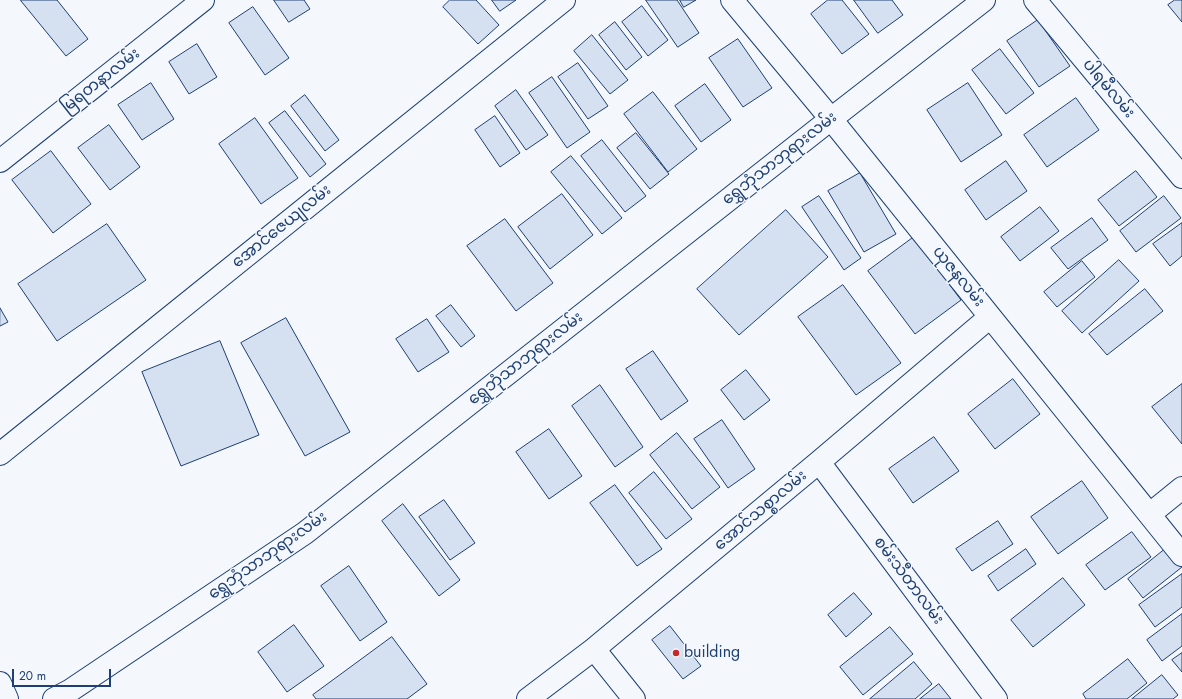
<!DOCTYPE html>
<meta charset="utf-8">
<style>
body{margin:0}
#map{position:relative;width:1182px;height:699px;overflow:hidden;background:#f4f7fb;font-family:Jost,sans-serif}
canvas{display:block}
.scale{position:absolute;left:12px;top:669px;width:99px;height:18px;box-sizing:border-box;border:2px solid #1d3f73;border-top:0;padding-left:5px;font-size:12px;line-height:14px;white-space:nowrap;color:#1d3f73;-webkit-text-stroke:3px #f4f7fb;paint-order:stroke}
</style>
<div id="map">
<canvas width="1182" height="699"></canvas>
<div class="scale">20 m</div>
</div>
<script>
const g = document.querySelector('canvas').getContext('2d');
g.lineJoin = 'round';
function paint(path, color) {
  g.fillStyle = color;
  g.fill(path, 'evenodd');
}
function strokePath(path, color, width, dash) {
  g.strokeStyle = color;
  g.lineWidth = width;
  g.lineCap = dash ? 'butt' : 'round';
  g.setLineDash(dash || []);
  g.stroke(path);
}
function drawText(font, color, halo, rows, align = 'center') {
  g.font = font + ' Jost,"Noto Sans Myanmar",sans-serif';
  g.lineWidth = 3;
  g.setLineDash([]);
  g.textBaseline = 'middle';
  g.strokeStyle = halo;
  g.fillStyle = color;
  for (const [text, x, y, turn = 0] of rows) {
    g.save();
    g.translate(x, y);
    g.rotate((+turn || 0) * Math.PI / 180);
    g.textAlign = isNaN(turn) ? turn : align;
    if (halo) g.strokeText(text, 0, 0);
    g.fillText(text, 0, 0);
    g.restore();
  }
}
const building = new Path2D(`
 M21 0H57L88 39 66 56 21 1Z
 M274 0H304L310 9 289 22Z
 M450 0H476L499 25 478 44 443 7Z
 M492 0H516L500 11Z
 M646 0H677L699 33 678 47Z
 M680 0H696L684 7Z
 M828 0H842L869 34 842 54 811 14Z
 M854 0H892L903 15 878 33Z
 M1175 0H1182V22L1168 5Z
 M642 6 668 40 648 56 622 22Z
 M253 7 289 58 265 75 229 23Z
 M1038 20 1070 66 1039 87 1007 41Z
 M615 22 642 57 626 70 599 35Z
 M592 35 628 80 610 94 574 51Z
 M738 39 772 88 743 107 709 58Z
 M197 44 217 77 189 94 169 62Z
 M1000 49 1034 93 1006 114 972 70Z
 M578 63 608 106 588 119 558 77Z
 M552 77 590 132 567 148 529 93Z
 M151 83 174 119 142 140 118 105Z
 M968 83 1002 135 961 162 927 110Z
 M705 84 731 120 701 142 675 106Z
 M516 90 548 135 526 150 495 106Z
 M653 92 697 149 668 172 624 114Z
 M305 95 339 140 325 151 291 106Z
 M1076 98 1099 130 1047 167 1024 135Z
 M285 111 326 164 310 177 269 123Z
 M495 116 520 153 500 167 475 130Z
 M255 118 298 178 261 204 219 144Z
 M109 125 140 167 110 190 78 148Z
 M636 133 669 174 650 189 617 148Z
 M602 140 646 196 625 212 581 156Z
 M51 151 91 204 53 233 12 180Z
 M571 156 622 218 602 234 551 172Z
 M1006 161 1027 191 986 220 965 190Z
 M1136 171 1157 197 1119 226 1098 200Z
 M860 173 896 234 864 252 828 191Z
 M562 194 593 235 550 269 518 227Z
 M819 196 861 258 844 270 802 207Z
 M1164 196 1181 218 1136 252 1120 231Z
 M1040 207 1059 231 1020 261 1001 237Z
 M786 210 828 257 739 335 697 289Z
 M1092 218 1108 240 1068 269 1051 248Z
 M505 219 553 283 516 311 467 246Z
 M1182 223V256L1170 266 1153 244Z
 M107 224 146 280 57 341 18 284Z
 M914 237 961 300 915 334 868 271Z
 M1119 260 1139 281 1082 333 1062 311Z
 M1082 261 1095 277 1057 307 1044 292Z
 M843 285 901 363 856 395 798 317Z
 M1145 289 1163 311 1107 355 1089 334Z
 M451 305 475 336 461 347 436 316Z
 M0 308 8 322 0 326Z
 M286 318 350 432 305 456 241 343Z
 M427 319 449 352 418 372 396 339Z
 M220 341 259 435 181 466 142 372Z
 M653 351 688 401 661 420 626 369Z
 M746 370 770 400 744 420 721 390Z
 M1013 379 1040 414 995 449 968 414Z
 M1182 384V444L1152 407Z
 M600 385 643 447 615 467 572 406Z
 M722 420 755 469 728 488 694 439Z
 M549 429 582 476 549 499 516 452Z
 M677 433 720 487 692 509 650 455Z
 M934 437 959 471 913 503 889 469Z
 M654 472 692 519 666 539 629 493Z
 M1082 481 1108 518 1058 554 1031 517Z
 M615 485 662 549 637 566 590 503Z
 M444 500 475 543 450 560 419 517Z
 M403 504 460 580 439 596 382 521Z
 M998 521 1013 544 972 571 956 549Z
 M1132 532 1151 557 1105 590 1086 565Z
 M1169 546 1182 563V567L1143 598 1128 579Z
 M1026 549 1036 564 998 591 988 576Z
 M349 566 387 622 360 641 321 586Z
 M1182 574V607L1155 627 1139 605Z
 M1063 578 1085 605 1033 647 1011 620Z
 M854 593 872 614 846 637 828 615Z
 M1182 614V646L1162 661 1147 640Z
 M294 625 324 666 287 692 258 652Z
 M670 626 701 666 683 679 652 640Z
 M890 627 913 654 863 695 840 667Z
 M392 637 427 684 407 699H316L313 695Z
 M1182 653V672L1172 660Z
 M1128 659 1147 683 1127 699H1086L1083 694Z
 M914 662 932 684 915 699H870Z
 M1162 675 1178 695 1173 699H1132Z
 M939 684 951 699H920Z`);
paint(building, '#d5e0f0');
strokePath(building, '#1d3f73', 1);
const minor = new Path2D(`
 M732 0 831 119 1182 555
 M1035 0 1182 177
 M0 161 203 0
 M0 454 564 0
 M819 462 996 699
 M1150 514 1182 488
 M594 649 634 699
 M54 699 71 690 305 533 831 119 984 0
 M528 699 594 649 819 462 990 317`);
const tertiary = new Path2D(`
 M0 683 7 699`);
strokePath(minor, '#1d3f73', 24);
strokePath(tertiary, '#1d3f73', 24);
strokePath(minor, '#f4f7fb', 22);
strokePath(tertiary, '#f4f7fb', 22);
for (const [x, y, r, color] of [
 [676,653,4,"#c62828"]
]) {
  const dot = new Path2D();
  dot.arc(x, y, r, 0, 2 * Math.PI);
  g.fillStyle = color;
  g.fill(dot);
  strokePath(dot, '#f4f7fb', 1.5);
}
drawText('16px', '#1d3f73', '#f4f7fb', [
 ["မြရတနာလမ်း",101,81,-38],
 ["ပါရမီလမ်း",1108,89,50],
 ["ရွှေဘုံသာဘုရားလမ်း",780,159,-38],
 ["အောင်ဇေယျလမ်း",282,227,-39],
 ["ယုဇနလမ်း",958,277,51],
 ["ရွှေဘုံသာဘုရားလမ်း",526,359,-38],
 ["အောင်သစ္စာလမ်း",761,511,-40],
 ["ရွှေဘုံသာဘုရားလမ်း",268,556,-35],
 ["စမ်းသီတာလမ်း",908,581,53]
]);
drawText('16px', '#1d3f73', '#f4f7fb', [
 ["building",684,653]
], 'left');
</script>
